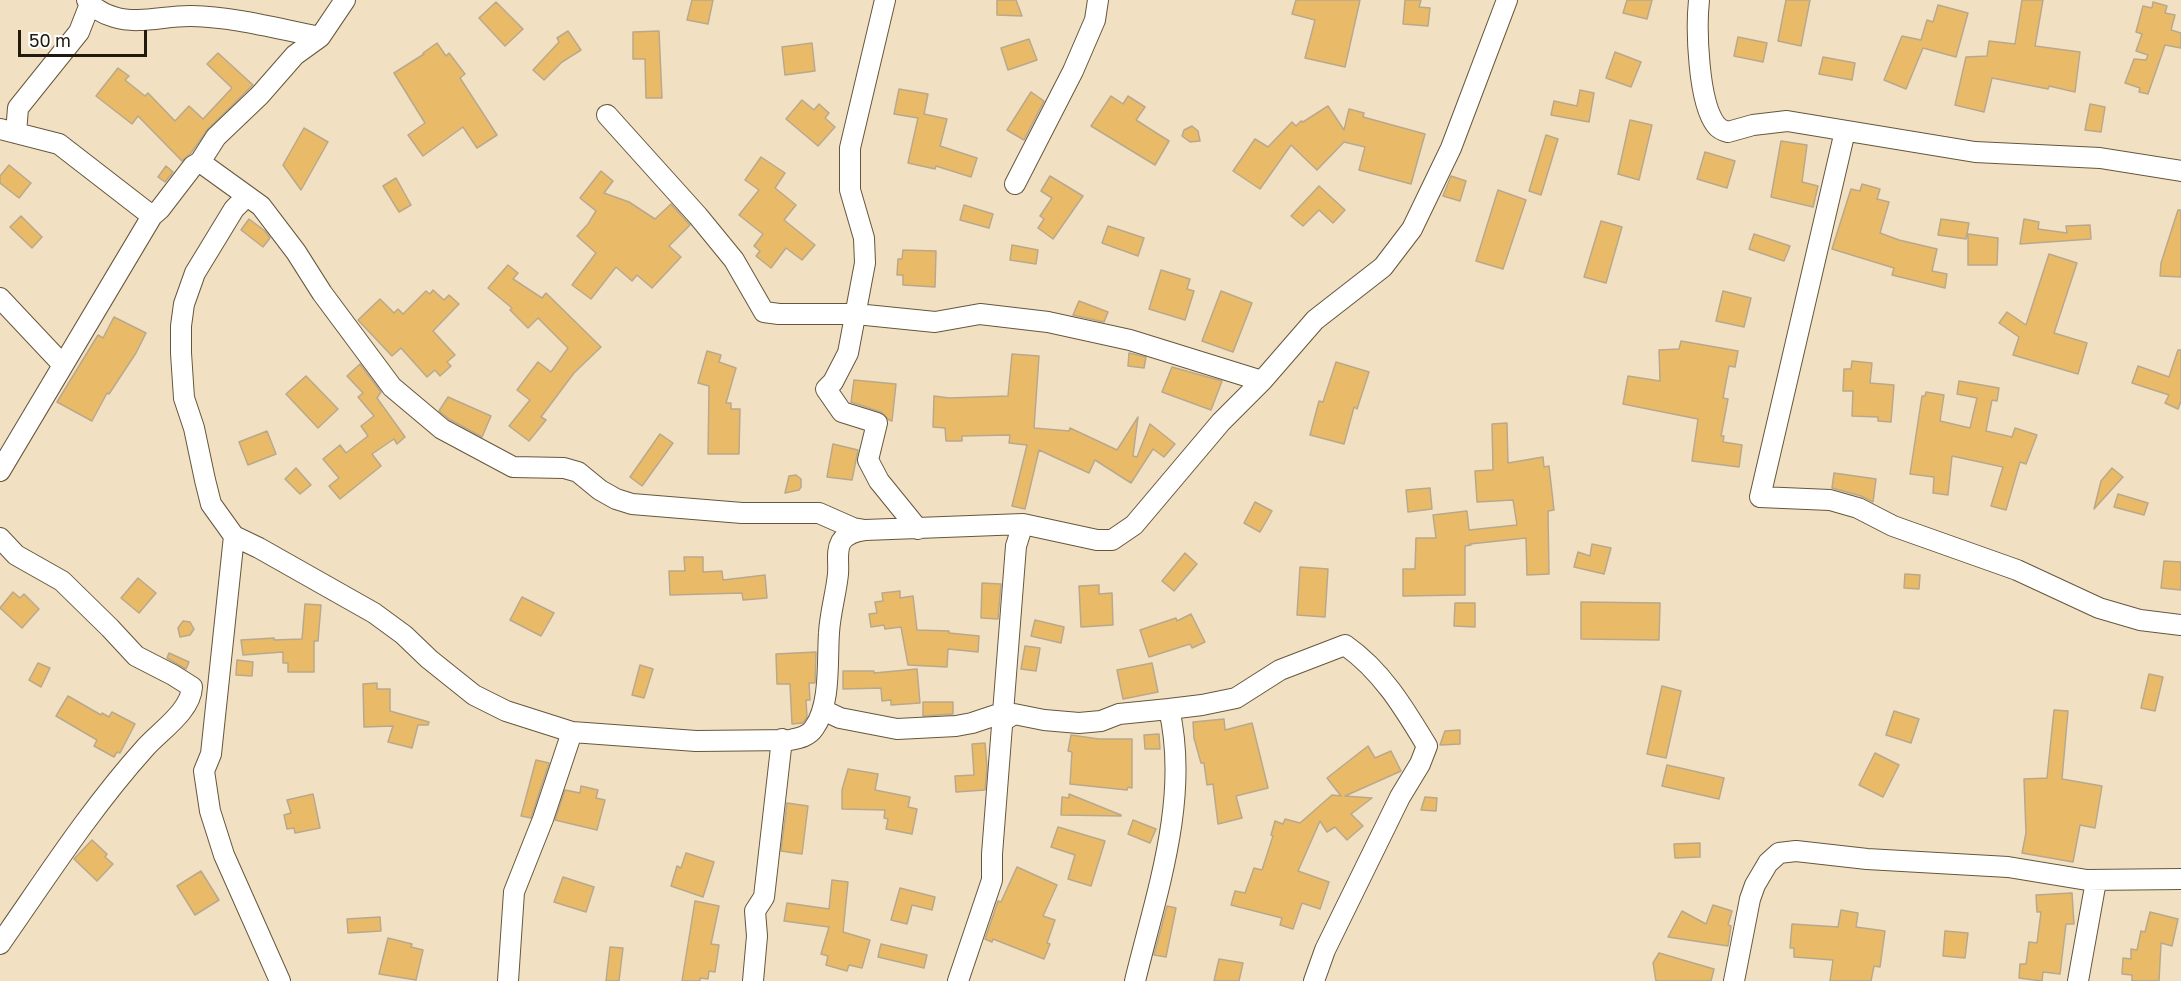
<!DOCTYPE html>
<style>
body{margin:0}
#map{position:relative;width:2181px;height:981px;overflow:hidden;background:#f2e0c2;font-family:"Golos Text",sans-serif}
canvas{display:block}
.scale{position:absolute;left:18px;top:30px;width:129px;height:27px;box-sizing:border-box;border:3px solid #201a0f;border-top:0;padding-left:8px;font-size:18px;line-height:21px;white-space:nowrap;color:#201a0f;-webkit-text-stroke:4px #fff;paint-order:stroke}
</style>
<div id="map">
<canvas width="2181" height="981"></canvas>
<div class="scale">50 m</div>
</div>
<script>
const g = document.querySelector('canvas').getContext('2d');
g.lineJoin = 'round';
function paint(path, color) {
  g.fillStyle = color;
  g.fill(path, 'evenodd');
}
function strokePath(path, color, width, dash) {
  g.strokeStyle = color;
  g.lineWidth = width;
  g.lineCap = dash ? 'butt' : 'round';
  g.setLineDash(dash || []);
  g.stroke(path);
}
const building = new Path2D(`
 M692 0H713L708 24 687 20Z
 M997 0H1016L1022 16 997 15Z
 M1296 0H1360L1345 67 1305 58 1315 20 1292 14Z
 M1405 0H1421L1419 7 1430 8 1428 26 1403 24Z
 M1627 0H1652L1647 19 1623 13Z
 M1786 0H1810L1801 46 1778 41Z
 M2022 0H2043L2035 46 2080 52 2075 92 2049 86 2048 89 1992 78 1984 112 1955 105 1966 57 1987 56 1989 41 2015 44Z
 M496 2 523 29 505 46 479 18Z
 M2153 2 2167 6 2165 13 2175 15 2171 30 2181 33V48L2165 45 2148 94 2139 92 2140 88 2125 83 2134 59 2146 60 2148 55 2136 51 2142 34 2136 32 2143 6 2152 8Z
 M1938 5 1968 13 1956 57 1923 48 1906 89 1884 80 1902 36 1921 40 1927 20 1933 22Z
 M568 31 581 50 562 62 544 80 533 70 559 42 557 38Z
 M659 31 662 98H646L645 59H633V32Z
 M1738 37 1767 43 1763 62 1734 56Z
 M1029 39 1037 60 1008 70 1001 48Z
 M437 43 446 56 449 53 465 74 460 78 497 135 477 148 463 127 423 156 408 135 425 123 394 73 424 54 423 53Z
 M812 43 815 71 785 75 782 47Z
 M1615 52 1641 62 1631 87 1606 78Z
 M218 53 253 85 208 129 191 153 182 161 138 116 132 124 96 96 118 68 129 76 125 80 145 96 148 93 175 121 189 106 203 119 232 88 207 64Z
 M1823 57 1855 63 1852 80 1819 74Z
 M899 89 928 94 924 114 947 119 940 146 977 158 971 177 936 166 935 169 908 163 918 118 894 114Z
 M1580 90 1594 93 1589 122 1551 115 1554 101 1577 106Z
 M1031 92 1044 101 1024 140 1007 130Z
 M1111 96 1123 104 1128 96 1145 107 1136 120 1169 141 1155 165 1091 126Z
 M802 100 814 110 819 104 829 113 825 118 835 127 818 146 786 119Z
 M2090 104 2105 107 2101 132 2085 130Z
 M1328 106 1344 130 1349 109 1364 113 1363 117 1425 134 1411 184 1359 170 1365 147 1344 142 1317 170 1291 145 1260 189 1233 171 1255 139 1268 147 1292 122 1296 126 1301 121 1303 122Z
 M1630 120 1652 125 1639 180 1618 174Z
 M1192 126 1198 131 1200 141 1190 142 1182 136 1184 130Z
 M304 128 328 142 301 190 283 165Z
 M1546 135 1558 139 1541 195 1529 191Z
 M1781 141 1807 145 1802 182 1818 186 1813 207 1771 197Z
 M1705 152 1735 161 1727 188 1697 179Z
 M761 157 785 173 775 188 796 205 784 220 815 245 802 260 786 248 771 268 756 256 760 251 754 246 763 234 739 215 759 190 745 180Z
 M9 165 31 183 19 198 0 183V176Z
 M166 166 173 172 165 182 158 177Z
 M601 171 613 181 604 193 629 202 655 219 671 204 690 225 669 246 681 257 652 288 637 275 632 281 616 267 591 299 572 285 596 253 577 236 588 224 596 211 580 198Z
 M1050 176 1083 196 1053 239 1038 228 1044 219 1040 216 1052 198 1041 191Z
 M1451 176 1466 181 1460 201 1443 196Z
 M396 178 411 205 399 212 383 186Z
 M1862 184 1880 189 1877 199 1889 202 1880 233 1899 240 1937 249 1932 271 1947 274 1945 288 1892 275 1894 268 1832 249 1851 189 1860 191Z
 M1319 186 1345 210 1333 223 1319 210 1303 226 1291 216Z
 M1498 190 1526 200 1503 269 1476 261Z
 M964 205 993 214 989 228 960 220Z
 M2178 210H2181V277L2160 276 2161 263Z
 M21 216 42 237 32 248 10 227Z
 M249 219 265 231 270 238 263 247 241 230Z
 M1941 219 1969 223 1966 239 1938 235Z
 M2024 219 2039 222 2038 229 2067 233 2066 226 2090 225 2091 239 2020 244Z
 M1601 221 1622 227 1606 283 1584 277Z
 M1108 226 1144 238 1138 256 1102 243Z
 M1754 234 1790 246 1784 261 1749 249Z
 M1968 234 1998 238 1997 265H1968Z
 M1012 245 1038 250 1036 264 1010 260Z
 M903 250 936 251 935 287 903 285V275H897L898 259H902Z
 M2049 254 2077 263 2054 333 2087 343 2078 374 2013 355 2019 337 1999 323 2007 312 2026 325Z
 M508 265 518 273 513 279 542 298 546 293 601 347 574 373 541 417 546 420 529 441 509 426 530 400 517 390 538 362 551 372 568 348 538 318 528 328 510 310 512 308 488 288Z
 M1161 270 1190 279 1187 289 1194 291 1185 320 1149 309Z
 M433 290 444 300 449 295 459 304 433 331 455 355 447 362 451 366 440 376 435 370 427 377 401 348 392 356 358 320 380 299 394 313 398 309 403 314 426 291 430 294Z
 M1221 291 1252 303 1233 352 1202 341Z
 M1723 291 1751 298 1744 327 1716 321Z
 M1079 301 1108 312 1104 322 1073 315Z
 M114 317 146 333 136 353 109 394 107 393 92 421 57 402 98 335 103 338Z
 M1681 341 1738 351 1735 367 1729 366 1723 398 1728 399 1721 436H1724L1723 442 1742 445 1739 467 1692 461 1698 419 1623 404 1628 376 1660 381 1659 350 1679 349Z
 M2178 350H2181V401L2178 409 2165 403 2169 395 2132 383 2138 366 2169 377Z
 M707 351 721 355 719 362 736 368 726 403H731V409H740L739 454H708L709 386 698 383Z
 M1129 353 1146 357 1144 368 1128 366Z
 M1012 354 1039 356 1034 428 1069 431 1070 428 1117 450 1138 417 1133 456 1137 457 1150 424 1175 444 1164 457 1153 449 1131 483 1095 460 1089 473 1039 450 1025 509 1012 506 1027 445 1009 443 1010 435 962 436V441H946L945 428 933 427 934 396 949 398 1008 396Z
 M1852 361 1872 363 1870 383 1894 385 1891 422 1878 421V417L1852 416 1853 391H1843L1844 369H1851Z
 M1336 362 1369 372 1357 409 1354 407 1344 444 1310 435 1319 401 1323 402Z
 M360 364 381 392 377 398 405 437 397 444 394 439 372 454 381 466 340 499 329 486 339 478 323 459 340 445 346 453 368 436 361 426 374 416 358 397 363 393 347 376Z
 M1172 367 1222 381 1211 410 1162 392Z
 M306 376 338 409 318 428 286 394Z
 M854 380 896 384 892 421 889 420 881 412 851 402Z
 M1959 381 1999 388 1997 401 1992 400 1986 431 2012 437 2015 428 2037 435 2026 464 2020 462 2006 510 1991 506 2003 467 1952 456 1948 495 1933 493 1934 477 1910 474 1922 396H1925L1926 392 1944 395 1940 421 1970 428 1977 398 1957 394Z
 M448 397 491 416 482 437 449 419 439 411Z
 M1507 423 1508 463 1543 457 1544 467 1549 466 1554 510 1548 511 1549 574 1527 575 1526 538 1470 544 1471 545 1465 546V595L1403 596V569H1415L1416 538H1436L1433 515 1467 511 1469 530 1517 525 1513 500 1477 502 1475 471 1493 470 1492 424Z
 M267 431 276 454 248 465 239 442Z
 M660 434 673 443 642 486 630 477Z
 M833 444 858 450 852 480 827 477Z
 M296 468 311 485 300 494 285 479Z
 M2112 468 2123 477 2094 509 2101 481Z
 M1834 473 1876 479 1873 502 1861 496 1832 488Z
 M796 475 801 479V487L799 490 785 493 789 476Z
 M1430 488 1432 509 1408 512 1406 490Z
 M2118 494 2148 503 2144 515 2114 507Z
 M1255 502 1272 511 1260 532 1244 523Z
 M1592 544 1611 548 1604 574 1574 567 1578 552 1590 556Z
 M1185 553 1197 564 1174 591 1162 581Z
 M684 557H703V572L722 571 723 580 765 575 767 598 743 600 742 593 670 595 669 571H685Z
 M2164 561 2181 562V590L2161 588Z
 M1300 567 1328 569 1325 617 1297 615Z
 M1905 574 1920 575 1919 589 1904 588Z
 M138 578 156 593 139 613 121 598Z
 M982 583 1001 584 998 619 981 618Z
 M1099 585V594L1112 593 1113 625 1081 627 1079 586Z
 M900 591V598L913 596 917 630 949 631V633L979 636 978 652 948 649 947 667 908 665 901 627 885 629 884 625 871 627 869 614 877 613 875 602 883 601 882 593Z
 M13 592 20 598 24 594 39 609 22 628 0 608Z
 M522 597 554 613 541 636 510 620Z
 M1581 602 1660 603 1659 640 1581 639Z
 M1455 603H1475V627L1454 626Z
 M305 604 321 605 318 641H314V672H288V663H283V652L243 655 241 640 274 638V640L302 639Z
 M1191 614 1205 642 1192 648 1190 644 1149 657 1140 630 1176 618 1177 621Z
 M1035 620 1064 627 1061 643 1031 636Z
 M183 621 190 622 194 629 190 635 180 637 178 628Z
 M1025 646 1040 648 1036 671 1021 669Z
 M816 652 815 683H809L810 700H806L807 717 803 723 792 724 790 684H777L776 654Z
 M169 653 189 662 186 669 167 658Z
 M237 660 253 662 252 676 236 675Z
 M38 663 50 668 41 687 29 680Z
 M1152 663 1158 692 1123 699 1117 670Z
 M640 665 653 669 644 698 632 695Z
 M917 669 920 703 891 705V700L882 701 881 688 843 689V671H874V673Z
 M2149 674 2163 677 2155 711 2141 708Z
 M377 683V689H390V711L429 722 428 725H418L412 748 388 742 393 726 364 727 363 684Z
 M1662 686 1681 691 1666 758 1647 754Z
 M68 696 101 715 102 713 109 717 112 712 135 724 120 753 117 752 114 757 94 746 97 740 56 716Z
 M923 702H953V714L923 716Z
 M2054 710 2068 711 2062 779 2102 786 2095 828 2080 825 2073 862 2022 853 2026 833 2024 779 2047 778Z
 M1894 711 1919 719 1911 743 1886 735Z
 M1224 719 1225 730 1252 723 1268 788 1236 796 1242 818 1218 824 1213 784 1207 785 1204 763H1201L1194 738 1193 722Z
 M1460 730V744L1440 745 1445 731Z
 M1159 734 1160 749H1145L1144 735Z
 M1071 735 1099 739H1132V788L1128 787 1127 790 1070 784 1072 752 1068 751Z
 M985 743 987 767 985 790 956 792 955 776 974 775 972 744Z
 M1368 746 1375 758 1391 751 1401 771 1345 796 1372 798 1351 814 1363 826 1347 840 1335 827 1327 832 1320 821 1298 871 1329 882 1320 909 1302 903 1293 929 1280 925 1282 918 1231 905 1235 891 1245 893 1254 868 1262 870 1273 836 1271 835 1275 821 1283 824 1285 819 1300 823 1332 795 1341 796 1327 778Z
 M1875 753 1899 765 1883 797 1859 785Z
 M536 760 549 763 531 818 521 816Z
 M1667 765 1724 778 1719 799 1662 786Z
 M848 769 878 774 875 790 910 797 908 807 917 809 912 834 886 829 888 819 884 818 885 810 842 809V790Z
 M581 786 598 790 596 798 605 800 597 830 555 820 565 790 580 793Z
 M313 794 320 828 295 833 294 828 287 829 284 815 291 813 287 800Z
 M1069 794 1121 815V816L1061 815 1062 797 1069 798Z
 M1425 797 1437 798 1436 811 1421 810Z
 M787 803 808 806 802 854 781 851Z
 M1133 820 1156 829 1150 843 1128 834Z
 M1058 827 1105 841 1091 886 1068 879 1075 855 1051 847Z
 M92 840 107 854 105 857 113 864 97 881 74 859Z
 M1700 843V857L1675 858 1674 844Z
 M686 853 714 862 703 897 671 886 677 866 681 868Z
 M1017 867 1057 885 1043 916 1055 920 1047 943 1050 944 1044 959 993 939 992 942 985 939 998 901 1001 902Z
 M201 871 219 900 195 915 177 886Z
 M563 877 594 887 586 912 554 902Z
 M832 880 848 882 843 932 870 940 862 968 849 965 847 971 826 965 828 956 821 954 829 927 784 921 787 903 829 909Z
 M900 888 935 897 932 910 912 905 907 924 891 920Z
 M2072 893 2074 924H2066L2060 974 2043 972 2042 981 2019 978 2020 964H2026L2029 942 2037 943 2041 912H2037L2036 895Z
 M695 901 719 906 711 944 719 945 715 972 709 971 708 979 700 978V981H682Z
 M1713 905 1732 911 1728 925 1731 926 1728 946 1668 937 1682 911 1706 924Z
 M1167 906 1176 908 1166 957 1154 955Z
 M1841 910 1858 913 1856 927 1885 931 1880 967 1874 966 1871 981H1830L1833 960 1794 957V948H1790L1792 924 1838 927Z
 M2150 912 2178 919 2172 946 2161 943 2159 981H2132V975L2122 974 2123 958 2131 959V949L2137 950 2141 931 2145 932Z
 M380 917 381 931 348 933 347 919Z
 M1945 931 1968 933 1965 958 1943 956Z
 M388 938 412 944 411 947 423 950 416 980 379 974Z
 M881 944 927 955 924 968 878 957Z
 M610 947 623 948 619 981H606Z
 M1659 953 1714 969 1711 981H1656L1653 963Z
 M1219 959 1243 963 1239 981H1214Z`);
paint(building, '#e9bb69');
strokePath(building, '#b9a88b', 1.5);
const minor = new Path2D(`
 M87 0C93 8 104 14 114 17 139 25 167 15 192 16 235 17 278 29 320 37
 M885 0 850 148V190L864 238 865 263 848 353 833 382 826 389 842 412 877 423 868 460 879 481 918 529
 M1699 0C1696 29 1698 102 1716 125 1719 129 1724 131 1728 132L1753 125 1787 121 1975 152 2100 158 2181 171
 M607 115 698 216 734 260 764 312 779 314H856L935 322 980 314 1048 322 1130 340 1262 381
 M0 129 59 144 152 216
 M1845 131 1760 497 1830 500 1858 508 1893 526 2017 570 2099 608 2140 620 2181 625
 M16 133 18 108 79 32 90 4
 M200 162 261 206 296 252 322 293 392 387 442 429 513 467 564 468 578 472 600 490 616 499 632 504 742 513H819L853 528 865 530 1023 524 1097 540H1112L1134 525 1221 422 1262 381 1315 320 1383 267 1412 229 1451 148 1507 0
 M1015 184 1073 71 1095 20 1098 0
 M247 196 234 209 195 273 184 304 181 326V353L184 398 194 428 205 480 211 504 234 536 259 548 374 613 404 635 429 659 474 695 506 711 572 732 696 741 790 740C800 738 809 736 814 728 831 705 827 660 829 633 830 613 836 594 838 574 839 563 836 551 841 542 847 533 856 531 865 530
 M0 298 63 365
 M0 471 152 216 160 209 193 166 200 162 216 137 260 95 295 55 320 37 345 0
 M234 536 211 754 204 771 210 811 224 855 280 981
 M0 538 16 555 62 581 110 628 136 656 173 675 192 687C191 711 160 731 145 748 91 808 46 878 0 944
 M1169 709 1202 705 1236 698 1280 670 1345 645C1382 671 1404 708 1427 746L1420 764 1400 797 1325 950 1314 981
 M823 710 840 718 897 729 956 726 972 723 996 715 1003 721 1014 714 1044 720 1079 723 1101 721 1119 714 1169 709C1190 799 1156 894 1135 981
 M508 981 514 892 543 819 572 732
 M753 981 757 936 755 911 764 897 782 739
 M958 981 992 880V854L1016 546 1023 524
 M1734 981 1750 899 1755 885 1768 863 1779 853 1796 851 1867 859 2008 867 2087 880 2181 879
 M2078 981 2096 881`);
strokePath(minor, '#66573c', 22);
strokePath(minor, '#fff', 20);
</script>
